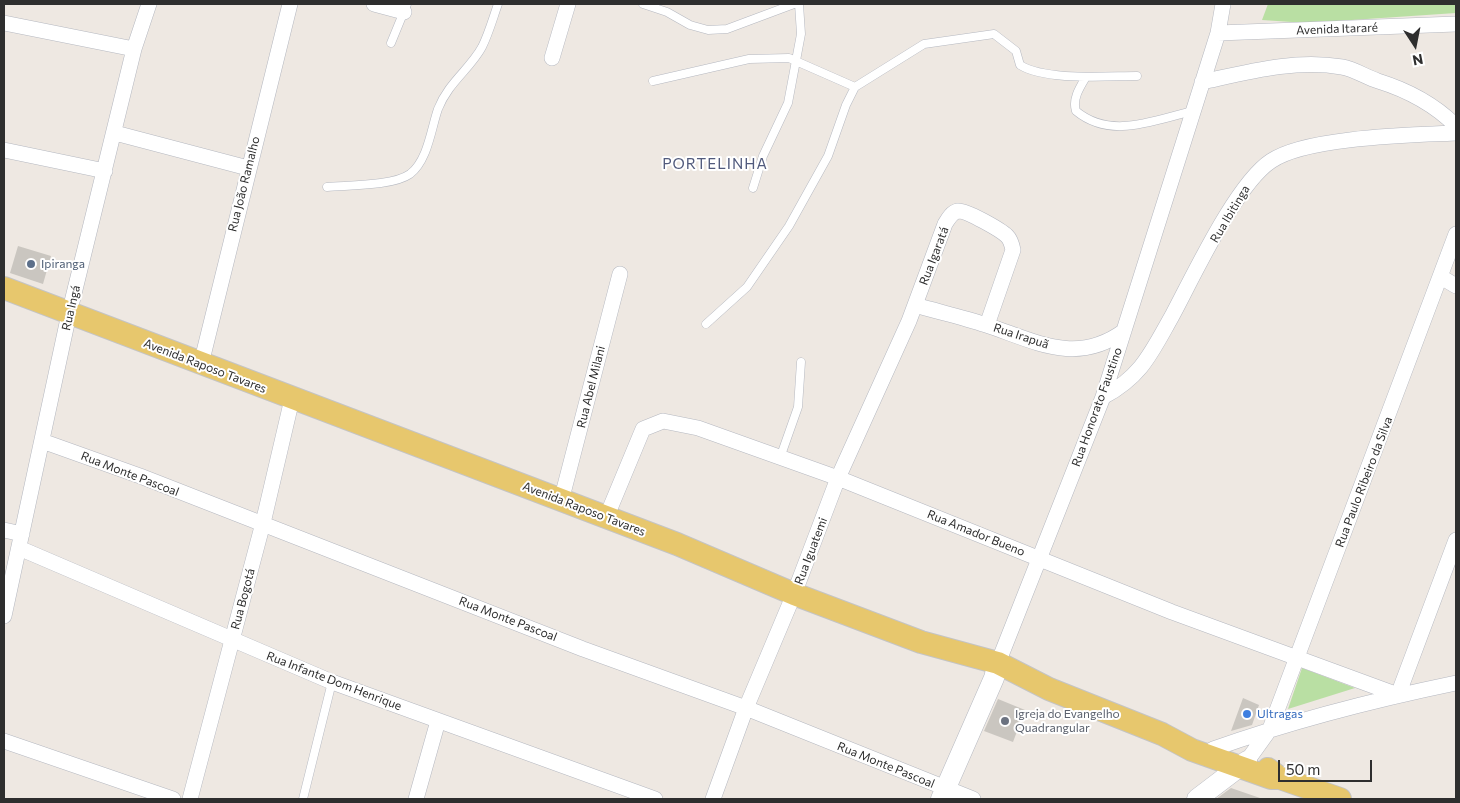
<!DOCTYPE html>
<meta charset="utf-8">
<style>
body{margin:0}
#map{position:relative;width:1460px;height:803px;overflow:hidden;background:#eee8e2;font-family:Commissioner,sans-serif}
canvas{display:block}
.frame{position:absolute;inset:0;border:5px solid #2e2e2e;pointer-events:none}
.north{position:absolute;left:1390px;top:20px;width:50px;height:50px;-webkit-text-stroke:4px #fff;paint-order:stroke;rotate:169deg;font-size:14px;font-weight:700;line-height:20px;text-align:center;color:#2e2e2e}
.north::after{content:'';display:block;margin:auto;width:18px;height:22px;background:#2e2e2e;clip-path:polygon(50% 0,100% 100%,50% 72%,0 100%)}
.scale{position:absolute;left:1278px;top:760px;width:94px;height:22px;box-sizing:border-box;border:2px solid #2e2e2e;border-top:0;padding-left:6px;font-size:15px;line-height:18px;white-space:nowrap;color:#2e2e2e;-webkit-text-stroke:4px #fff;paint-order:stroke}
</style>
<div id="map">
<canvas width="1460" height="803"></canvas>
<div class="frame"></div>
<div class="north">N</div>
<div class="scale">50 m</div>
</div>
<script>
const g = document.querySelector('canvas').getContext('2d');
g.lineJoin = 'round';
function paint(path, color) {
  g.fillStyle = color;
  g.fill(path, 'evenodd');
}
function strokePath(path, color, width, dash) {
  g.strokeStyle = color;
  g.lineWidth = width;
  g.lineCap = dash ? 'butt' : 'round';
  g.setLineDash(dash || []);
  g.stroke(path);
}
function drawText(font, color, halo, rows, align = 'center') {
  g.font = font + ' Commissioner,sans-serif';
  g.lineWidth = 4;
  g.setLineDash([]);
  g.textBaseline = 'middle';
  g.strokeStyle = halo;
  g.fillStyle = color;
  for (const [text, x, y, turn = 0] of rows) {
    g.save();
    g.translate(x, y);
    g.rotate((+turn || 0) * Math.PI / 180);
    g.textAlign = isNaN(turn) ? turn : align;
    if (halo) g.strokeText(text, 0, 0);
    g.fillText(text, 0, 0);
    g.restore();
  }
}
paint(new Path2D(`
 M1268 4H1456V13L1307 23 1262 20Z
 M1302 668 1355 688 1288 709Z`), '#b9dfa3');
paint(new Path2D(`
 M18 246 51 256 43 284 10 273Z
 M1243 698 1259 705 1252 725 1231 731Z
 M998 699 1025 710 1013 742 984 731Z
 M1231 788 1260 798 1259 799H1216Z`), '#cac6c0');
const lane = new Path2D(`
 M643 4 667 12 690 25 708 30 727 29 794 4
 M391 43 407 4
 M1086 77C1080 87 1072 99 1076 111 1111 140 1154 120 1193 111
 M653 81 749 59 789 58 855 87
 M327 187C349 185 393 186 410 174 428 160 431 129 438 109 448 83 470 69 482 47 489 33 493 18 498 4
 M753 188 763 156 788 103 801 34 799 4
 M706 324 747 287 789 226 828 156 846 105 855 87 924 44 994 34 1016 51 1020 65C1046 81 1106 76 1137 76
 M780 458 798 407 801 362
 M303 799 332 682`);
const street = new Path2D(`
 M374 4 404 12
 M4 23 134 49
 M1218 33 1456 24
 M552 58 568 4
 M1202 82C1248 72 1295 59 1342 67 1354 69 1366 77 1378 81 1407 90 1434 104 1456 126
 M115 133 248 168
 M4 150 105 171
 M1441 277 1456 286
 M915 305C939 312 963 317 986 325 1035 341 1076 366 1124 331
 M201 364 290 4
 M1103 397C1142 376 1151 353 1172 316 1193 277 1236 184 1271 161 1306 137 1412 135 1456 133
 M42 441 140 476 583 649 746 708 973 799
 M561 501 620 274
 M606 518 643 429 663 421 698 428 838 478 1172 612 1398 695
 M4 530 22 534
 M19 548 332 682 655 799
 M4 616 69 314 134 49 149 4
 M998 663 1103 397 1218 33 1223 4
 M1398 695 1456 540
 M4 741 173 799
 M1213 749C1292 721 1374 700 1456 683
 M1247 761 1270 729 1456 234
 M190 799 263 523 292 399
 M416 799 438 721
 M713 799 746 708 794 594 838 478 909 321 945 224C948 219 952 212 958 211 966 210 1001 230 1007 236 1011 240 1012 245 1013 250L987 325`);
const secondary = new Path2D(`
 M941 799 994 678 998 663
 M1197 799 1247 761`);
const primary = new Path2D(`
 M4 288 677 544 794 594 921 642 998 663 1049 689 1162 734 1192 750 1271 778H1280
 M1268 769 1280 778 1340 799`);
strokePath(lane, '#b5b8c0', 9);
strokePath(street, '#b5b8c0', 16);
strokePath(secondary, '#b5b8c0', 21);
strokePath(primary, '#c4c4c4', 24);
strokePath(lane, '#fff', 8);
strokePath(street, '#fff', 15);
strokePath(secondary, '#fff', 20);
strokePath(primary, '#e7c76d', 22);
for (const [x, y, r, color] of [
 [31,264,5,"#5c6f8a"],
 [1247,714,5,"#3f7fe0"],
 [1005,721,5,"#6b7280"]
]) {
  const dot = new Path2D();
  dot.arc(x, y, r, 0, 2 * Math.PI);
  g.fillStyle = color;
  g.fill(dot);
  strokePath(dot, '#fff', 2);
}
drawText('12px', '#2e2e2e', '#fff', [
 ["Avenida Itararé",1337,29,-2],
 ["Rua João Ramalho",244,184,-76],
 ["Rua Ibitinga",1230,214,-59],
 ["Rua Igaratá",934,256,-69],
 ["Rua Ingá",71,308,-77],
 ["Rua Irapuã",1021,336,18],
 ["Avenida Raposo Tavares",205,366,21],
 ["Rua Abel Milani",591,387,-76],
 ["Rua Honorato Faustino",1097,407,-70],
 ["Rua Monte Pascoal",130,474,21],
 ["Rua Paulo Ribeiro da Silva",1364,482,-69],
 ["Avenida Raposo Tavares",584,509,21],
 ["Rua Amador Bueno",976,533,22],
 ["Rua Iguatemi",811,551,-69],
 ["Rua Bogotá",243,599,-75],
 ["Rua Monte Pascoal",508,619,21],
 ["Rua Infante Dom Henrique",334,681,21],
 ["Rua Monte Pascoal",886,765,22]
]);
drawText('12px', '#4e5e75', '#fff', [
 ["Ipiranga",41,264]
], 'left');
drawText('12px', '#5b616d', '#fff', [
 ["Igreja do Evangelho",1015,714],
 ["Quadrangular",1015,728]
], 'left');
drawText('12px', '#366cbe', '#fff', [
 ["Ultragas",1257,714]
], 'left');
g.letterSpacing = '1px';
drawText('15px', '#515a7c', '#fff', [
 ["PORTELINHA",715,164]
]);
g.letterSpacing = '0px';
</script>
